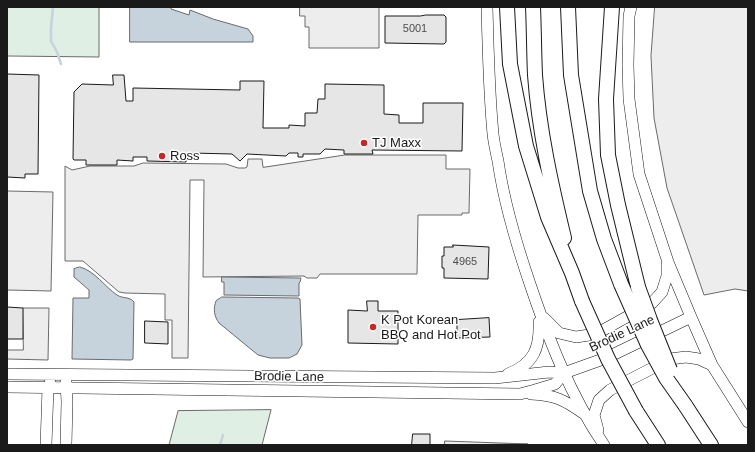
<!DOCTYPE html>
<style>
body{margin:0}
#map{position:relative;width:755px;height:452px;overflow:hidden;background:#fff;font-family:Arial,sans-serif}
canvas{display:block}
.frame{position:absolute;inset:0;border:8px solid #1a1a1a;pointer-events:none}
</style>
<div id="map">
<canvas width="755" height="452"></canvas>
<div class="frame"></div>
</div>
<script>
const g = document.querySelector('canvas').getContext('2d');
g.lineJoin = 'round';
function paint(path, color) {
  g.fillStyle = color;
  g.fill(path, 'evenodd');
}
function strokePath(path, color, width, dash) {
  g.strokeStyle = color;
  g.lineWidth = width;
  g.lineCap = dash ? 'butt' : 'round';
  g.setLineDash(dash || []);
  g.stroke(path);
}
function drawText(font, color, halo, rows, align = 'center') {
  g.font = font + ' Arial,sans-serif';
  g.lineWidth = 3;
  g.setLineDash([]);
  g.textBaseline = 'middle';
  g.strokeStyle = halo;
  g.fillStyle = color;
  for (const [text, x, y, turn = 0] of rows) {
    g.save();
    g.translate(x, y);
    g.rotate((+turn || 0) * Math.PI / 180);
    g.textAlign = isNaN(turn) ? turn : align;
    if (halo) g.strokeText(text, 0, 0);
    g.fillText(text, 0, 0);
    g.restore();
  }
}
const green = new Path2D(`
 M7 7H99V57L7 56Z
 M271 410 262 445H169L178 411Z`);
paint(green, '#e0efe3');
strokePath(green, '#6a6a6a', 1);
const parking = new Path2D(`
 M300 7H379V48H309V27H305V16H300Z
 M655 7H748V291L735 289 704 295 667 188 654 118 651 56Z
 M345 155H446V169H470L469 213H462V215H418L417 274H320L317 278H307L304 276 203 277 204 180H190L188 358H172V320H165V294L125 293 119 292 83 261H65V166L72 170 90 166H134L143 163 226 164 238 168H245L247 167 248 159H262L263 167Z
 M7 191 53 192 51 291 7 290Z
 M23 308H49L48 360 7 359V350H23Z
 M445 441 528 444 445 445Z`);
paint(parking, '#ededed');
strokePath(parking, '#6a6a6a', 1);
const water = new Path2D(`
 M130 7H171V9L189 15 190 10 213 19 248 29 253 36V42H130Z
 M80 267C95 271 105 287 117 295 123 299 129 296 134 302L133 359 131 360 72 359 73 298H89V290L74 277V269Z
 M222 277 301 278 300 282 299 283V296L224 295V282H222Z
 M222 297 298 298 300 299 302 345 297 354 289 358H270L258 355 219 323C214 316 213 309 216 301Z`);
paint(water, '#c6d2dc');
strokePath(water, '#6a6a6a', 1);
strokePath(new Path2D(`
 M53 7 51 28V41L57 52 61 64
 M220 445 223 435`), '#c6d2dc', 2.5);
const building = new Path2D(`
 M426 15H444L446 17V42L444 44 385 43V16H420Z
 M7 74 39 75 38 174H25V178L7 177Z
 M113 75H124L126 101H133V88L240 90V81H264L263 128H289V125L305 126V113H317L318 99H325V84L384 85V114L399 115V123H423V103H463L462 151 372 150 373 154H344V150L325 149 320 154H303V157H298V153H289L286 156 247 154 240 161 232 154 191 153V159L186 158V162L147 161V157H133V161L117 160V165H86V160H74L73 159 74 92 82 84 113 85Z
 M453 245 489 247 488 279 444 278V268H442V256H444V247H453Z
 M367 301H378V311H398V344L348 343V310L367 311Z
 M7 307 23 308V339H7Z
 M489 318 490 337 457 338V320Z
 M145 321 168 322V344L145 343Z
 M413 434H430V445H412Z`);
paint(building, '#e6e6e6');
strokePath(building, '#1a1a1a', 1);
const secondary = new Path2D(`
 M487 7C488 49 489 92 493 134 494 143 496 152 498 161 504 203 516 243 530 284 549 340 570 395 604 445
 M631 7 629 16 628 65 629 99 639 174 668 262 691 317 712 365 748 422
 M544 318 559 333 576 337 596 334 652 303 662 292 667 276V264
 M7 374 495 378 549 372 564 373
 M508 374C534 364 540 348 539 322
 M66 382 67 402 66 445
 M7 387 520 394 535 390 555 384 564 373 606 358 691 317
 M531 394C555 395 564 400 583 413
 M598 430 594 415 599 400 610 390 670 359 686 357 699 359 712 365
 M46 445 48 388 50 383`);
const highway = new Path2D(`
 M507 7 510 64 526 146 548 217 572 273 582 301
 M533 7C534 29 534 52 535 75 539 130 551 184 564 238
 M568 7 571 75 590 191 604 239 621 284
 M612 7 606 99 608 155 618 205 638 287
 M685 405 711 445
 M636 411 658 445`);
strokePath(secondary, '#1a1a1a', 12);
strokePath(highway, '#1a1a1a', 16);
strokePath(secondary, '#fff', 11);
strokePath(highway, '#fff', 14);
const highwayBridge = new Path2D(`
 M621 284 648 345 666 378 685 405
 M638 287 650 320 670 370
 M582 301 608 359 636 411`);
strokePath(highwayBridge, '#1a1a1a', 16, []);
strokePath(highwayBridge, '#fff', 14);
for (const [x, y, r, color] of [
 [364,143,4,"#c62828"],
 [162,156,4,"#c62828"],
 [373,327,4,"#c62828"]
]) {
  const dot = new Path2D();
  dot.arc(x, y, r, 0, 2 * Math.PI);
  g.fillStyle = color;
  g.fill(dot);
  strokePath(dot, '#fff', 1.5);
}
drawText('11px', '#4d4d4d', null, [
 ["5001",415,29],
 ["4965",465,262]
]);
drawText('13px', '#1a1a1a', '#fff', [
 ["TJ Maxx",372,143],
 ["Ross",170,156],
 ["K Pot Korean",381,320],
 ["BBQ and Hot Pot",381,335]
], 'left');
drawText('13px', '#1a1a1a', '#fff', [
 ["Brodie Lane",622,334,-25],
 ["Brodie Lane",289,377,1]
]);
</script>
